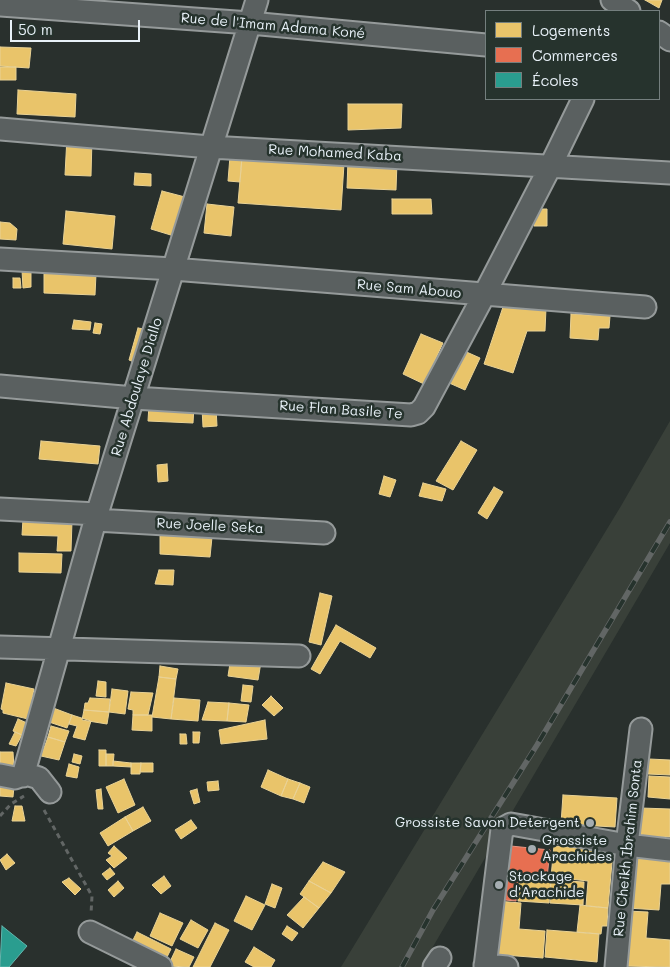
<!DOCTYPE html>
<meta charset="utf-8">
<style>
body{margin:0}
#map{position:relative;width:670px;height:967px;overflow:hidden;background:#29302d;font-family:Mali,sans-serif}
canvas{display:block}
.legend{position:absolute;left:485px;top:10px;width:175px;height:90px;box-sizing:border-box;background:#26332d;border:1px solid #747f7e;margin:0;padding:6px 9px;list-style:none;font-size:15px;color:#e8f1f8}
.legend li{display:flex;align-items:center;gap:10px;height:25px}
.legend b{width:25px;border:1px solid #747f7e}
.scale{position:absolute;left:10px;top:20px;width:130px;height:22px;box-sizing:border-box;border:2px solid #e8f1f8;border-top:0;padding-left:6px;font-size:15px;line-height:18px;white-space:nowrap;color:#e8f1f8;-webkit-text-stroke:4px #26332d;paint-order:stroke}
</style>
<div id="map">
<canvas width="670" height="967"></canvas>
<ul class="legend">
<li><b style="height:14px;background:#e9c46a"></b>Logements</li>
<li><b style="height:14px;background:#e76f51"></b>Commerces</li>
<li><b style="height:14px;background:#2a9d8f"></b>Écoles</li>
</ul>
<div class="scale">50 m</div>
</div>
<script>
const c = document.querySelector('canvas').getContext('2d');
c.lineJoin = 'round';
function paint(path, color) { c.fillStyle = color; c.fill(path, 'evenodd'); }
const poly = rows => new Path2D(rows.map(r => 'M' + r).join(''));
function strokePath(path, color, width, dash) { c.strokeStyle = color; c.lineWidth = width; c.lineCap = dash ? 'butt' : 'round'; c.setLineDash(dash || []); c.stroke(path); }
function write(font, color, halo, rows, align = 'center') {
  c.font = font + ' Mali,sans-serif'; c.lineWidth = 5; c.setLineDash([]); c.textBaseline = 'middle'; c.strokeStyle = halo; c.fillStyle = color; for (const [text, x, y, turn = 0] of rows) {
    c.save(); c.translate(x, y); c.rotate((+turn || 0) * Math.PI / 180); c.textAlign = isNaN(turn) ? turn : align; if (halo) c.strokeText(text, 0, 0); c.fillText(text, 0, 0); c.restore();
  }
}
const built = poly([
 [670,421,670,543,421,967,341,967,621,506]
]);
const homes = poly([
 [645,0,662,0,659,8,645,0],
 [0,47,31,48,29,68,0,66,0,47],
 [0,67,16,67,16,80,0,80,0,67],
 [18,90,76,94,75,117,17,114,18,90],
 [348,104,402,104,401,128,348,130,348,104],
 [67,137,92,138,91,176,65,175,67,137],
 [230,156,242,157,240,182,228,181,230,156],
 [242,157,344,164,341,210,238,203,242,157],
 [348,160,397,162,396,190,347,188,348,160],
 [135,173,151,174,151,186,134,185,135,173],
 [162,191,185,197,174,236,151,229,162,191],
 [392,199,431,199,432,214,392,214,392,199],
 [207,204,234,207,231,236,204,233,207,204],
 [534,209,547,209,547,226,534,226,534,209],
 [66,211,115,216,112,249,63,244,66,211],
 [0,222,10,223,17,229,16,240,0,239,0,222],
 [22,270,31,270,31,287,23,288,22,270],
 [44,272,96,274,95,295,44,293,44,272],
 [13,278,20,278,21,288,13,288,13,278],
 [503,307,546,308,545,331,527,331,513,373,484,364,503,307],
 [571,314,610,316,609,328,599,328,598,340,570,338,571,314],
 [74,320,91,322,90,330,72,329,74,320],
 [95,323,102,324,100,334,93,333,95,323],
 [138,328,150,330,141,365,129,360,138,328],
 [421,334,443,343,424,384,403,374,421,334],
 [462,350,480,358,465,390,447,382,462,350],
 [149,404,194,406,193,423,148,421,149,404],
 [202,408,216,408,217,426,203,427,202,408],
 [41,441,100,446,98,464,39,459,41,441],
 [461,441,477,450,453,490,436,481,461,441],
 [167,464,168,481,158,482,157,465,167,464],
 [384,476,396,480,390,497,379,494,384,476],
 [423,483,446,489,442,501,419,496,423,483],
 [494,487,503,492,487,519,478,513,494,487],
 [23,519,72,521,71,551,57,551,58,536,22,535,23,519],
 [160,533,212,537,210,557,160,554,160,533],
 [19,553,62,554,61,573,19,572,19,553],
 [159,570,174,570,173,585,155,584,159,570],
 [320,593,332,596,321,645,309,642,320,593],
 [336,625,376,648,370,658,340,641,320,674,311,669,336,625],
 [231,657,261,662,258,680,228,676,231,657],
 [160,666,178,669,176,679,159,677,160,666],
 [159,677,176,679,171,719,152,717,159,677],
 [98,681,106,682,106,697,96,696,98,681],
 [6,683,34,689,28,719,3,713,3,710,1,709,6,683],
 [243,685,253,686,251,702,241,701,243,685],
 [112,689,128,691,125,714,109,712,112,689],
 [131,692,153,693,148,715,133,715,133,710,128,709,131,692],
 [271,696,283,708,274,716,262,705,271,696],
 [90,698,110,699,109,712,84,710,85,703,88,703,90,698],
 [174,698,200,700,198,721,171,719,174,698],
 [208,702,229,703,227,721,202,720,208,702],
 [229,703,249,705,246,722,227,721,229,703],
 [48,706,72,715,67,728,43,720,48,706],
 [84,710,109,712,107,724,82,720,84,710],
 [72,715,91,721,85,740,73,737,77,726,69,724,72,715],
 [133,715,152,715,152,731,132,730,133,715],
 [18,719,27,723,22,735,13,731,18,719],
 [265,720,267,739,221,744,219,730,265,720],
 [51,726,69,731,65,742,48,737,51,726],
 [15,732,22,735,16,746,9,744,15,732],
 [193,732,200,732,199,743,193,743,193,732],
 [180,734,186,734,187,744,180,744,180,734],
 [48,737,65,742,59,760,41,756,48,737],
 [99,750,106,750,106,766,99,766,99,750],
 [0,752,13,752,14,768,0,768,0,752],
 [74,754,82,756,80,764,72,762,74,754],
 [106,754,114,754,113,766,106,766,106,754],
 [649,759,670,760,670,775,648,774,649,759],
 [113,761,131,763,131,767,113,766,113,761],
 [131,763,141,763,140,774,131,774,131,763],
 [141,763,153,763,153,772,140,772,141,763],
 [69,764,79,767,77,778,66,776,69,764],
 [268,770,288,779,281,796,261,787,268,770],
 [649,776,670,777,670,799,648,797,649,776],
 [124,779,135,805,118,813,106,787,124,779],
 [288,779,300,783,293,799,281,796,288,779],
 [218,781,219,790,208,791,207,782,218,781],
 [300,783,310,787,304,803,293,799,300,783],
 [0,785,14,786,13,797,0,796,0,785],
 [101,789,103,809,98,809,96,790,101,789],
 [197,789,200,802,194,804,190,791,197,789],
 [563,795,617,798,615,827,561,824,563,795],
 [15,806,22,806,25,821,12,821,15,806],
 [143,807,151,821,133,831,125,817,143,807],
 [641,808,670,809,670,837,639,836,641,808],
 [125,817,133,831,108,846,100,833,125,817],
 [191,820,197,828,181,839,175,830,191,820],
 [114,846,127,858,114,868,106,860,112,856,108,853,114,846],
 [554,846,613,851,608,908,586,906,588,881,551,877,554,846],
 [7,854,15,863,6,870,0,860,7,854],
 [631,855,670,858,670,884,661,884,659,910,627,908,631,855],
 [323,862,345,872,331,893,309,881,323,862],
 [110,868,115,874,107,880,102,874,110,868],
 [164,876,171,886,161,894,152,885,164,876],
 [519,877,551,880,549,903,518,901,519,877],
 [69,878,81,889,75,895,62,882,69,878],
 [551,880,584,882,583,905,550,903,551,880],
 [118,881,124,888,114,897,108,890,118,881],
 [309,881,331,893,319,908,300,894,309,881],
 [272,884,282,888,275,908,265,904,272,884],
 [246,896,265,905,252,930,234,921,246,896],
 [304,897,319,908,303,928,287,915,304,897],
 [496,901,521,903,519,929,545,931,543,958,491,954,496,901],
 [580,905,608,908,607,926,602,926,601,934,577,932,580,905],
 [626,911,648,912,646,938,670,940,670,967,622,966,626,911],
 [160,913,183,923,172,946,150,936,160,913],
 [191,920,208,930,198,948,180,939,191,920],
 [215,923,229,930,210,967,193,967,215,923],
 [287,926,298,933,292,941,282,934,287,926],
 [547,930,599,934,597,962,545,957,547,930],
 [137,932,171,949,165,961,131,944,137,932],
 [254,947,275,960,271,967,254,967,245,962,254,947],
 [176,949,194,957,189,967,168,966,176,949]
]);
const shops = poly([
 [501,845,550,850,547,878,519,875,516,901,495,899,501,845]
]);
const schools = poly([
 [2,926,27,946,9,967,0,967,2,926]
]);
const path = poly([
 [44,810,92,896,91,914],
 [0,816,11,804,24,796]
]);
const minor = poly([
 [612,0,629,11],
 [0,5,250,23,486,45],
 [659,32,670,40],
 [0,129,210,147,670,173],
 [0,259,173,269,645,307],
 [0,386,134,398,411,415,418,413,424,407,484,295,551,165,583,99],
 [0,509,97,514],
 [95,520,324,533],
 [0,647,299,656],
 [0,775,15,778,26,774,39,778,50,792],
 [23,776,97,514,257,0],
 [90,932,161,967],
 [485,965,507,967],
 [434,967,440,958],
 [485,967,502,829,511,824,627,845,670,850],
 [616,967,627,845,641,729]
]);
const rail = poly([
 [402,967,433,910,537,745,670,522]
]);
const markers = [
 [590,823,5,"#a5adb1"],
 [532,849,5,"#a5adb1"],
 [499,885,5,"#a5adb1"]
];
const streetNames = [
 ["Rue de l'Imam Adama Koné",273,26,5],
 ["Rue Mohamed Kaba",335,153,3],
 ["Rue Sam Abouo",409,289,5],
 ["Rue Abdoulaye Diallo",137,387,-73],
 ["Rue Flan Basile Te",341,410,4],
 ["Rue Joelle Seka",210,526,3],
 ["Rue Cheikh Ibrahim Sonta",628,848,-84]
];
const poiNames = [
 ["Grossiste Savon Detergent",580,823,"right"],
 ["Grossiste",542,841],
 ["Arachides",542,857],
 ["Stockage",509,877],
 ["d'Arachide",509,893]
];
paint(built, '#394039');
paint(homes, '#e9c46a');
strokePath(homes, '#e9d295', 1);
paint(shops, '#e76f51');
strokePath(shops, '#e79683', 1);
paint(schools, '#2a9d8f');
strokePath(schools, '#63b6ae', 1);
strokePath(minor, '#959a9a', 25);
strokePath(path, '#626665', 3, [5, 4]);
strokePath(minor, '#5a6060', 21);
strokePath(rail, '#626665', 5.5);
strokePath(rail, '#26332d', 4, [11]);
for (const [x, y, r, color] of markers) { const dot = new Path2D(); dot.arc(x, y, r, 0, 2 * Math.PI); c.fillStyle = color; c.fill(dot); strokePath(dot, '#26332d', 2); }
write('14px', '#e8f1f8', '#26332d', streetNames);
write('14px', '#e8f1f8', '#26332d', poiNames, 'left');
</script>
